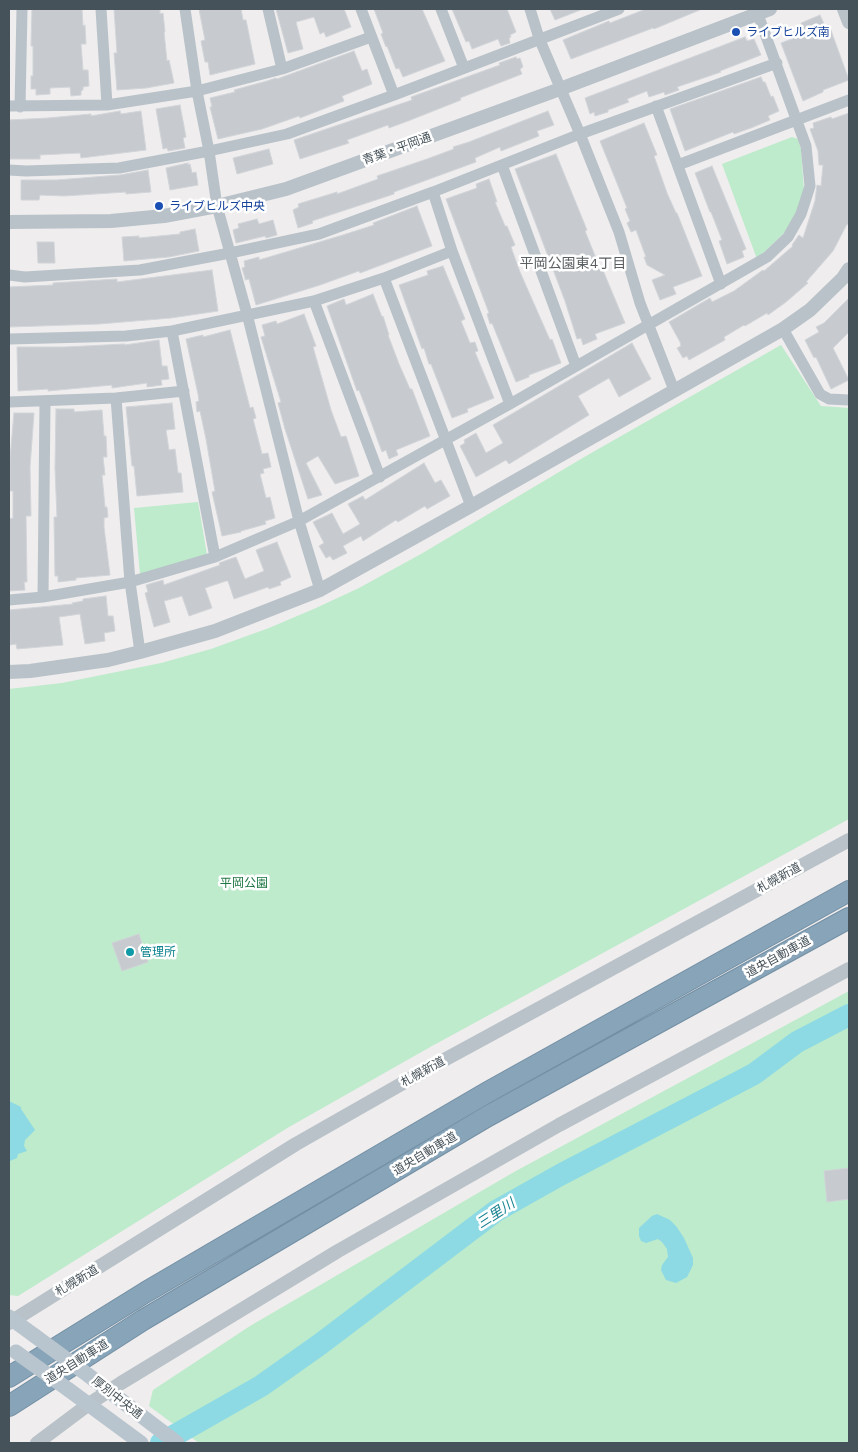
<!DOCTYPE html>
<meta charset="utf-8">
<style>
body{margin:0}
#map{position:relative;width:858px;height:1452px;overflow:hidden;background:#efeded;font-family:"Work Sans",sans-serif}
canvas{display:block}
.frame{position:absolute;inset:0;border:10px solid #465259;pointer-events:none}
</style>
<div id="map">
<canvas width="858" height="1452"></canvas>
<div class="frame"></div>
</div>
<script>
const c = document.querySelector('canvas').getContext('2d');
c.lineJoin = 'round';
function paint(path, color) { c.fillStyle = color; c.fill(path, 'evenodd'); }
const poly = rows => new Path2D(rows.map(r => 'M' + r).join(''));
function strokePath(path, color, width, dash) { c.strokeStyle = color; c.lineWidth = width; c.lineCap = dash ? 'butt' : 'round'; c.setLineDash(dash || []); c.stroke(path); }
function write(font, color, halo, rows, align = 'center') {
  c.font = font + ' "Work Sans","Noto Sans JP",sans-serif'; c.lineWidth = 5; c.setLineDash([]); c.textBaseline = 'middle'; c.strokeStyle = halo; c.fillStyle = color; for (const [text, x, y, turn = 0] of rows) {
    c.save(); c.translate(x, y); c.rotate((+turn || 0) * Math.PI / 180); c.textAlign = isNaN(turn) ? turn : align; if (halo) c.strokeText(text, 0, 0); c.fillText(text, 0, 0); c.restore();
  }
}
const green = poly([
 [792,137,798,139,801,149,804,191,801,207,788,229,757,259,722,164],
 [781,345,821,406,849,408,849,819,432,1046,289,1127,18,1296,9,1295,9,689,62,683,161,663,211,649,269,628,316,608,359,588,421,554,586,456],
 [198,502,207,555,140,574,134,508],
 [849,991,849,1443,199,1443,149,1406,153,1390,250,1326,514,1172]
]);
const water = poly([
 [9,1101,21,1107,21,1109,35,1130,25,1140,24,1146,27,1151,18,1154,17,1158,10,1161,9,1160],
 [657,1214,670,1220,676,1226,684,1238,693,1258,693,1265,687,1277,676,1283,666,1280,661,1270,662,1265,668,1257,667,1249,662,1242,658,1239,646,1243,641,1241,639,1236,639,1228,652,1216]
]);
const river = poly([
 [161,1443,261,1386,319,1345,496,1211,560,1175,754,1074,797,1042,849,1015]
]);
const building = poly([
 [32,9,82,9,83,26,85,25,86,44,81,44,83,70,88,70,89,86,83,87,83,90,81,91,81,95,71,96,70,87,50,88,50,94,36,95,36,89,31,89,31,76,33,76,33,46,31,46,32,9],
 [114,9,160,9,160,14,163,13,165,32,164,32,167,61,169,60,174,83,146,88,117,90,114,53,117,53,114,9],
 [199,9,241,9,243,20,246,20,255,64,210,75,208,62,205,62,201,41,205,40,199,9],
 [276,9,344,9,351,27,326,37,324,32,320,34,314,17,296,22,303,49,288,53,276,9],
 [374,9,422,9,445,61,403,77,399,68,396,69,387,46,386,47,381,34,383,33,374,9],
 [452,9,507,9,516,32,510,35,511,37,509,38,510,43,501,46,498,39,472,49,469,41,466,42,452,9],
 [550,9,583,9,555,20,550,9],
 [646,9,702,9,654,29,653,28,571,59,563,40,609,21,610,23,646,9],
 [820,15,825,26,829,25,849,80,823,90,823,92,803,101,781,43,805,34,801,23,820,15],
 [745,37,747,41,754,39,761,55,720,71,721,72,677,87,679,90,665,95,664,92,649,97,647,91,627,99,629,102,608,110,608,112,595,116,594,112,590,114,585,98,745,37],
 [354,51,362,71,367,69,372,84,342,96,344,101,300,118,299,116,262,129,218,139,210,107,212,107,210,98,235,92,234,90,267,81,276,78,277,79,354,51],
 [516,57,517,59,520,58,523,67,520,69,522,74,460,98,461,100,408,121,389,128,388,125,347,140,349,143,300,159,294,140,412,100,411,97,500,65,499,63,516,57],
 [761,77,763,82,765,82,771,97,773,96,779,111,768,116,770,120,751,128,734,134,733,132,685,151,670,109,761,77],
 [180,105,186,137,183,138,185,148,168,151,167,148,163,149,156,109,180,105],
 [120,111,121,114,141,111,146,150,81,158,80,153,40,155,40,159,9,159,9,120,48,118,91,114,91,116,120,111],
 [548,111,554,125,537,131,539,136,501,151,500,147,475,158,476,162,394,192,394,194,312,221,313,223,298,228,293,210,299,207,298,204,337,192,337,194,378,179,377,176,427,159,454,149,453,147,469,142,548,111],
 [849,113,849,225,847,224,833,251,806,282,808,283,786,302,768,315,767,313,745,326,744,325,724,337,725,340,689,360,687,356,683,358,677,348,681,346,680,342,669,322,710,298,712,302,734,291,763,270,764,271,793,246,792,245,799,235,803,238,815,201,817,185,821,186,823,165,819,165,818,151,810,129,814,128,813,123,831,117,832,119,849,113],
 [644,123,657,155,654,156,667,193,676,213,677,213,702,276,673,287,676,294,660,300,652,280,665,275,647,265,644,257,646,257,636,230,631,232,627,223,630,221,625,209,627,208,600,141,644,123],
 [269,149,273,164,237,174,233,158,269,149],
 [556,154,587,230,585,231,600,268,602,268,625,323,595,334,597,339,583,345,581,338,577,339,565,301,515,169,556,154],
 [188,163,188,165,190,164,192,173,196,172,198,185,170,190,166,168,188,163],
 [712,166,746,249,742,251,744,257,727,264,719,241,722,240,711,212,710,212,695,173,712,166],
 [148,170,151,192,126,194,126,192,64,196,40,195,39,200,21,200,21,180,57,180,94,177,120,175,148,170],
 [489,179,497,202,495,202,505,226,507,226,515,245,511,247,520,272,550,340,552,339,561,363,529,375,529,377,516,382,492,323,490,324,487,314,489,313,446,199,477,188,476,184,489,179],
 [417,206,432,246,360,273,359,271,320,285,256,305,249,279,245,280,245,278,242,268,245,267,244,261,259,257,259,260,343,235,374,225,373,223,417,206],
 [257,219,259,224,273,220,277,235,266,238,265,236,236,243,233,230,239,228,238,224,257,219],
 [195,229,199,251,169,257,124,261,122,237,139,236,139,238,180,234,180,232,195,229],
 [37,242,54,242,55,263,38,263,37,242],
 [443,266,465,319,461,321,470,343,475,342,478,351,475,352,494,398,467,409,468,412,452,418,431,364,429,364,424,348,422,349,399,285,428,275,427,271,443,266],
 [212,270,218,311,171,318,99,324,9,327,9,287,53,285,53,283,117,279,117,282,212,270],
 [373,294,382,317,383,316,389,335,388,335,399,364,410,389,412,389,430,436,396,450,398,455,389,459,386,450,382,452,366,408,359,390,357,391,327,306,344,299,346,305,373,294],
 [849,298,849,332,833,348,849,380,831,389,816,357,814,358,805,340,819,332,816,327,824,323,849,298],
 [304,314,316,346,313,347,331,410,341,437,346,436,359,476,335,484,318,456,306,463,322,495,308,499,285,429,278,403,281,402,261,337,265,336,262,325,276,321,277,324,304,314],
 [230,330,250,408,253,407,256,418,253,419,262,454,268,453,271,467,263,469,264,473,260,474,266,498,270,497,275,518,265,521,266,524,241,531,241,532,222,536,212,492,215,491,206,439,200,411,197,412,196,402,199,401,198,394,186,339,203,335,203,337,230,330],
 [159,340,162,366,167,366,169,379,161,380,162,385,147,387,147,383,112,388,112,385,48,391,48,389,18,391,17,347,65,347,125,344,125,345,159,340],
 [632,343,651,379,619,397,609,378,578,396,589,415,509,464,506,460,476,477,460,446,465,443,464,440,476,433,486,453,503,443,493,425,632,343],
 [172,403,175,429,166,430,169,450,175,449,178,473,181,473,183,492,137,496,134,466,132,466,126,407,172,403],
 [56,409,74,409,74,412,102,410,104,436,106,436,107,457,103,457,105,475,102,475,105,507,107,507,108,517,104,518,104,527,110,575,76,578,76,580,58,582,58,576,55,576,54,517,57,517,55,468,56,409],
 [14,413,34,413,30,467,31,516,26,516,27,582,24,582,25,590,9,591,9,519,13,518,13,491,10,491,10,459,14,413],
 [424,463,435,483,441,480,450,496,427,509,425,506,398,522,396,520,363,541,361,536,343,546,347,553,333,560,330,556,326,558,319,546,324,543,313,522,332,513,343,534,360,524,348,504,363,496,365,500,424,463],
 [277,542,291,577,280,582,281,585,269,589,268,587,234,599,228,581,226,581,205,588,212,608,189,616,182,596,164,601,170,622,154,627,145,593,148,592,146,585,163,580,164,585,220,565,219,563,236,557,245,579,264,571,256,550,277,542],
 [106,596,108,616,113,616,115,631,104,633,105,641,85,644,80,614,59,617,63,645,17,649,16,644,10,645,9,610,73,604,72,603,83,601,83,599,106,596],
 [139,934,148,962,122,971,112,943,139,934],
 [849,1168,849,1199,827,1202,824,1171,849,1168]
]);
const minor = poly([
 [101,9,107,105],
 [185,9,197,91,209,151,217,206,247,314,299,521,320,590],
 [268,9,282,69],
 [361,9,394,95],
 [441,9,464,68],
 [530,9,539,38,580,134,619,232,640,303,674,390],
 [9,106,107,105,197,91,282,69,371,37],
 [656,106,721,284],
 [20,107,22,9],
 [502,165,576,366],
 [678,165,849,100],
 [9,170,26,171,119,168,209,151,287,134,394,95,619,9],
 [433,192,452,251,510,404],
 [9,275,25,277,140,270,230,253,319,234,433,192,580,134,777,63],
 [384,278,471,506],
 [314,301,380,477],
 [783,329,820,394,829,399,849,400],
 [172,331,215,557],
 [9,339,126,336,172,331,314,301,384,278,452,251],
 [116,398,130,582,140,652],
 [9,402,116,398,184,391],
 [43,597,45,402],
 [9,600,43,597,130,582,215,557,299,521,510,404,767,257,788,237,801,214,810,186,806,146,756,9]
]);
const tertiary = poly([
 [844,9,849,22],
 [9,222,111,221,164,216,217,206,286,189,560,89,770,9],
 [9,672,30,671,108,660,140,652,215,631,320,590,471,506,783,329,810,310,843,278,849,269],
 [9,1323,296,1144,433,1066,849,840],
 [37,1443,89,1404,121,1383,338,1251,559,1125,849,969]
]);
const secondary = poly([
 [9,1317,35,1336],
 [88,1375,177,1443],
 [69,1390,141,1443]
]);
const motorway = poly([
 [9,1377,146,1292,488,1092,849,891],
 [9,1406,143,1320,488,1116,849,918]
]);
const secondaryBridge = poly([
 [35,1336,88,1375],
 [16,1352,69,1390]
]);
const markers = [
 [736,32,5,"#1a4fb4"],
 [159,206,5,"#1a4fb4"],
 [130,952,5,"#0f9aa8"]
];
const transitNames = [
 ["ライブヒルズ南",746,32],
 ["ライブヒルズ中央",169,206]
];
const streetNames = [
 ["青葉・平岡通",397,149,-20],
 ["札幌新道",779,878,-29],
 ["道央自動車道",778,957,-29],
 ["札幌新道",423,1072,-29],
 ["道央自動車道",425,1154,-31],
 ["札幌新道",77,1281,-31],
 ["道央自動車道",77,1362,-32],
 ["厚別中央通",117,1398,38]
];
const parkNames = [
 ["平岡公園",244,883]
];
const cultureNames = [
 ["管理所",140,952]
];
const neighbourhoodNames = [
 ["平岡公園東4丁目",573,264]
];
const waterNames = [
 ["三里川",496,1214,-33]
];
paint(green, '#bdebcb');
paint(water, '#8ddae5');
strokePath(river, '#8ddae5', 22);
paint(building, '#c7cacf');
strokePath(building, '#d1d4d8', 1);
strokePath(motorway, '#738fa4', 22);
strokePath(minor, '#b9c2c9', 11);
strokePath(tertiary, '#b9c2c9', 14);
strokePath(secondary, '#b9c5ce', 15);
strokePath(motorway, '#87a4b9', 20);
strokePath(secondaryBridge, '#b9c5ce', 15);
for (const [x, y, r, color] of markers) { const dot = new Path2D(); dot.arc(x, y, r, 0, 2 * Math.PI); c.fillStyle = color; c.fill(dot); strokePath(dot, '#fff', 2); }
write('12px', '#164399', '#fff', transitNames, 'left');
write('12px', '#465259', '#fff', streetNames);
write('12px', '#1c7541', '#fff', parkNames);
write('12px', '#0d838f', '#fff', cultureNames, 'left');
write('14px', '#5a5e61', '#fff', neighbourhoodNames);
write('italic 14px', '#15808f', '#fff', waterNames);
</script>
